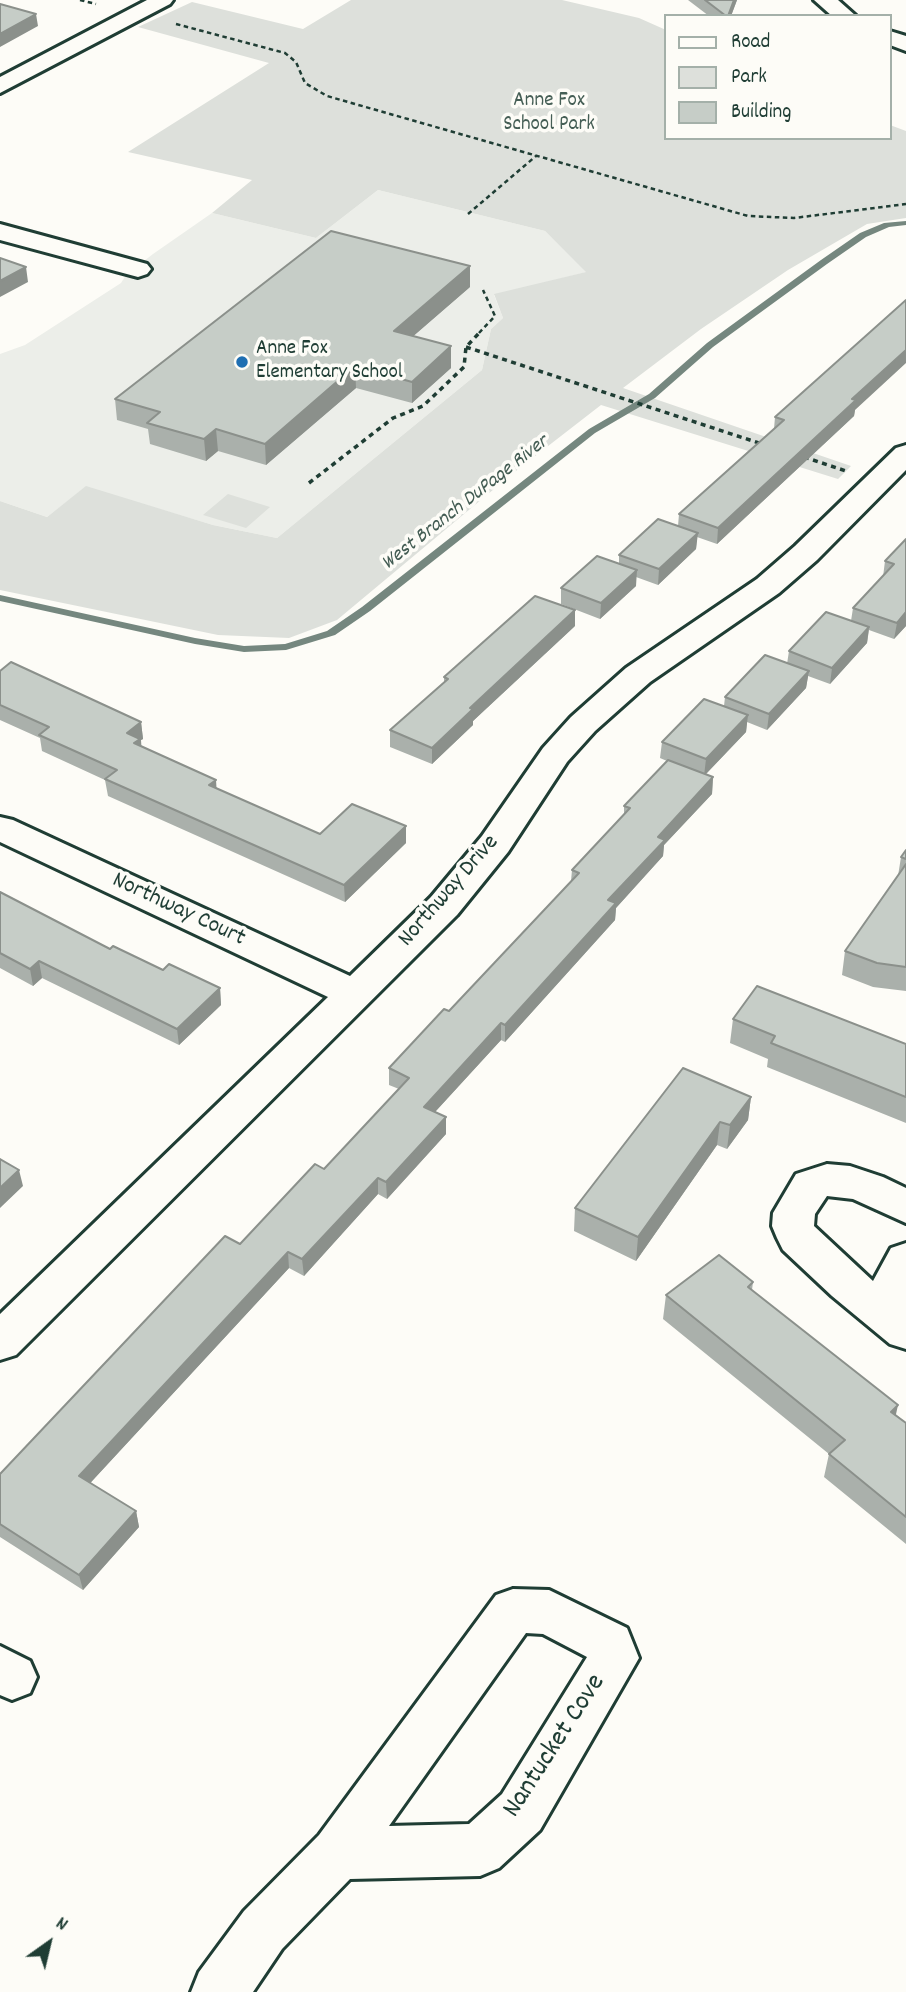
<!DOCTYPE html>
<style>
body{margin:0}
#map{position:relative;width:906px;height:1992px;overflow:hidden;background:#fdfcf7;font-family:Dekko,sans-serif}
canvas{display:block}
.legend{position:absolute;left:664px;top:14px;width:228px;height:126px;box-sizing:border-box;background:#fdfcf7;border:2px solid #a4b0a9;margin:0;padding:9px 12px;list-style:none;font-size:21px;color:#1f3d34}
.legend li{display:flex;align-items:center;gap:14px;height:35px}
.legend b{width:35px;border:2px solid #a4b0a9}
.north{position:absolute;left:14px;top:1908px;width:70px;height:70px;-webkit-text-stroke:5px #fdfcf7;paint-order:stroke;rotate:34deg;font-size:19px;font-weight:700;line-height:28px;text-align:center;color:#1f3d34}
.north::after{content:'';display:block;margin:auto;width:24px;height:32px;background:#1f3d34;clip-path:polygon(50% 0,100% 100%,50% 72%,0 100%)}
</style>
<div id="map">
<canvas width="906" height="1992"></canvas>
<ul class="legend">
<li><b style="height:9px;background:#fdfcf7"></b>Road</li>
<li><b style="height:19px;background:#dde0db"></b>Park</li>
<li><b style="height:19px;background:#c6cdc7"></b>Building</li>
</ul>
<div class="north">N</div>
</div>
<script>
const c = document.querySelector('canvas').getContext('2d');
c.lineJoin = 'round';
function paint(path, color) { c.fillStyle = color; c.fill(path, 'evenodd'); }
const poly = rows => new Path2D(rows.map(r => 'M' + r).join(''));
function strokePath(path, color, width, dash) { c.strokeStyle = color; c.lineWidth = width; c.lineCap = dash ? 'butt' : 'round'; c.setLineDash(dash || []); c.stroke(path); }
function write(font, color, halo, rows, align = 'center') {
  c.font = font + ' Dekko,sans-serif'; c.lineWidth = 7; c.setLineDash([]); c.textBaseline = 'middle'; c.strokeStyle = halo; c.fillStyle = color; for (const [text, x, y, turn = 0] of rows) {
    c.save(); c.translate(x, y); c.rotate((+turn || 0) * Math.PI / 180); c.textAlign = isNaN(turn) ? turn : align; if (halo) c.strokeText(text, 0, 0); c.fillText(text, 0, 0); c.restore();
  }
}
const built = poly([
 [378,190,545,231,587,272,494,295,503,318,491,329,482,370,277,538,213,525,86,487,47,517,0,501,0,354,25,345,121,283,126,275,153,254,212,213,316,238]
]);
const green = poly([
 [351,0,562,0,639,18,666,30,666,138,890,138,890,125,906,131,906,218,867,224,788,270,701,329,623,388,851,466,838,479,601,405,512,474,337,620,289,638,218,635,0,590,0,501,47,517,86,486,213,525,277,538,482,370,491,329,503,318,494,294,586,272,545,231,378,190,316,238,212,213,252,180,128,152,269,63,138,27,192,2,303,29],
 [228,494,270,507,246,528,203,515]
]);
const stream = poly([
 [906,221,906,225,889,227,866,237,827,264,713,347,655,398,595,433,370,611,335,635,286,650,244,652,195,644,0,601,0,595,195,638,244,646,285,644,327,631,362,607,589,429,649,394,707,343,821,260,860,233,884,223,906,221]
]);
const pathFar1 = poly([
 [80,0,96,4],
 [176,24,285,53,296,62,305,83,327,96,748,216,794,218,906,204],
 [468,214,536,156],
 [479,333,495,316,483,290]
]);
const path = poly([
 [466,347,762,444],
 [804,457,846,471],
 [309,483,393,418,423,406,464,367,466,347,481,331]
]);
const minor = poly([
 [147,0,173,0,170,4,0,93,0,77,147,0],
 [814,0,838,0,856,16,832,16,814,0],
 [890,31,906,36,906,51,890,45,890,31],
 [0,224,147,264,151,269,147,274,138,277,0,240,0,224],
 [906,445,906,470,817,560,779,593,650,682,595,731,567,762,508,852,457,915,16,1355,0,1360,0,1314,328,997,0,842,0,817,13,820,350,976,431,897,482,836,543,748,571,717,626,668,757,579,795,546,896,448,906,445],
 [827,1164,850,1166,883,1177,906,1188,906,1223,853,1199,827,1196,815,1214,814,1226,873,1281,891,1248,906,1243,906,1349,890,1344,832,1296,783,1250,777,1238,772,1226,773,1213,796,1174,827,1164],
 [513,1589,549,1590,627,1628,639,1658,540,1830,499,1868,480,1876,350,1879,282,1949,253,1992,191,1992,199,1972,244,1911,319,1835,496,1595,513,1589],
 [526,1633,543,1634,587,1657,502,1794,469,1824,389,1826,526,1633],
 [0,1646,30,1661,37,1677,30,1693,12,1700,0,1695,0,1646]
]);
const wall = poly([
 [688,0,737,0,731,16,709,16],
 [470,287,413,336,451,368,412,403,356,388,266,465,218,451,206,461,150,444,148,429,117,420,115,399],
 [855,410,854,416,717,544,697,537,696,549,658,585,636,577,636,586,600,619,561,604,561,588,619,564,619,555,678,526,679,514,774,429,775,417],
 [906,539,906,626,894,639,869,630,867,643,830,684,808,676,806,688,767,730,747,722,746,732,706,774,713,777,712,794,664,845,663,856,616,908,615,920,505,1042,501,1040,435,1112,446,1117,446,1134,387,1199,378,1194,304,1276,289,1268,90,1483,136,1511,139,1527,83,1590,0,1537,0,1474,240,1244,324,1169,399,1089,389,1085,389,1068,449,1011,571,881,572,870,624,815,624,806,667,761,660,758,662,742,724,706,725,697,787,664,789,651,851,621,853,608,883,577,885,561],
 [575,626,473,721,473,725,432,764,390,747,390,730,444,682,444,677],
 [0,671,141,722,143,739,141,740,141,746,216,788,320,834,406,826,406,843,345,902,108,796,105,780,42,751,40,738,0,720],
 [906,850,906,991,873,987,842,975,845,951,898,876,901,857],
 [0,892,110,949,163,970,220,988,221,1005,179,1045,42,978,33,986,0,968],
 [733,1019,906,1044,906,1123,767,1067,768,1059,730,1043],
 [751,1097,748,1120,727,1149,717,1145,636,1261,574,1231,575,1208],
 [753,1282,752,1290,906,1423,906,1544,824,1477,829,1454,663,1319,666,1295]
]);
const shadedWall = poly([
 [734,0,737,0,731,16,728,16],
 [36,14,38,26,0,47,0,34],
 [470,266,470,287,395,352,394,331],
 [26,267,28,282,0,297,0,281],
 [451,346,451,368,412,403,412,382],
 [906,350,906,363,855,410,854,416,717,544,718,528,852,399],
 [355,366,356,388,266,465,265,444],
 [216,429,218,451,206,461,204,439],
 [698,533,696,549,658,585,659,569],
 [637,570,636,586,600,619,601,603],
 [575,610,575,626,473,721,473,725,432,764,432,748,470,708],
 [906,612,906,626,894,639,897,623],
 [869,627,867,643,830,684,832,668],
 [809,671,806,688,767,730,769,714],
 [748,715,746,732,704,776,706,759],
 [141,722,143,739,141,740,142,755,127,733],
 [713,777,712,794,664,845,663,856,616,908,615,920,505,1042,505,1025,608,900,658,837],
 [216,780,217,796,209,785],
 [406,826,406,843,345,902,344,885],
 [39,961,42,978,33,986,30,969],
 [220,988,221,1005,179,1045,177,1029],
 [501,1023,501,1040,424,1124,424,1107],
 [751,1097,748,1120,727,1149,730,1125],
 [446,1117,446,1134,387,1199,386,1182],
 [720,1122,717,1145,636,1261,638,1237],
 [19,1170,23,1186,0,1208,0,1188],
 [378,1178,378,1194,304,1276,302,1259],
 [288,1252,289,1268,82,1492,79,1476],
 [898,1405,893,1428,891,1412],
 [136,1511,139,1527,83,1590,79,1575]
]);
const building = poly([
 [705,0,734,0,728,16,726,16,705,0],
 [0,4,36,14,0,34,0,4],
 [331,231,470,266,394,331,451,346,412,382,355,366,265,444,216,429,204,439,147,423,160,412,115,399,331,231],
 [0,258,26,267,0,281,0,258],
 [906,300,906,350,852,399,856,400,718,528,679,514,784,420,775,417,906,300],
 [658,519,698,533,659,569,619,555,658,519],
 [906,539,906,612,897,623,853,608,894,564,885,561,906,539],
 [597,556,637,570,601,603,561,588,597,556],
 [535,596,575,610,470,708,473,709,432,748,390,730,448,679,444,677,535,596],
 [826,612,869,627,832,668,789,651,826,612],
 [765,655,809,671,769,714,725,697,765,655],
 [11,662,141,722,127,733,140,739,134,743,216,780,209,785,320,834,352,804,406,826,344,885,105,779,117,770,39,735,49,727,0,705,0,671,11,662],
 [704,699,748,715,706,759,662,742,704,699],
 [668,760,713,777,658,837,665,840,608,900,616,903,505,1025,501,1023,424,1107,446,1117,386,1182,378,1178,302,1259,288,1252,79,1476,136,1511,79,1575,0,1524,0,1474,225,1236,240,1244,315,1164,324,1169,409,1078,389,1068,444,1009,449,1011,579,873,572,870,630,808,624,806,668,760],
 [906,850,906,859,901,857,906,850],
 [906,864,906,967,877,963,845,951,906,864],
 [0,892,110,949,113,946,163,970,169,964,220,988,177,1029,39,961,30,969,0,953,0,892],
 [757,986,906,1044,906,1097,771,1043,775,1036,733,1019,757,986],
 [683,1068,751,1097,730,1125,720,1122,638,1237,575,1208,683,1068],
 [0,1159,19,1170,0,1188,0,1159],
 [719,1255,753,1282,748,1287,898,1405,891,1412,906,1423,906,1517,829,1454,845,1440,666,1295,719,1255]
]);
const markers = [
 [242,362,7,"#1f6fb2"]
];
const farParknames = [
 ["Anne Fox",549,102],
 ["School Park",549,126]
];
const farPoinames = [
 ["Anne Fox",256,350],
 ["Elementary School",256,374]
];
const farWaternames = [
 ["West Branch DuPage River",466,504,-38]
];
const streetNames = [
 ["Northway Drive",450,892,-49],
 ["Northway Court",178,911,25]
];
const nearStreetnames = [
 ["Nantucket Cove",556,1747,-57]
];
paint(built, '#eceee9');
paint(green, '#dde0db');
paint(stream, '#75877f');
strokePath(minor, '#1f3d34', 6);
strokePath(pathFar1, '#1f3d34', 2.5, [4.5, 3.5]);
strokePath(path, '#1f3d34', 3.5, [5, 4.5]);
paint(minor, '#fdfcf7');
paint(wall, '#aab0ab');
paint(shadedWall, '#8b908b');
paint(building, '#c6cdc7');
strokePath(building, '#8b908b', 2);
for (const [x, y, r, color] of markers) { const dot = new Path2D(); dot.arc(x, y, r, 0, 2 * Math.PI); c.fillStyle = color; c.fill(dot); strokePath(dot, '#fdfcf7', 2.5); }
write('21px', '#455e55', '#fdfcf7', farParknames);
write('21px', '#1f3d34', '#fdfcf7', farPoinames, 'left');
write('italic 21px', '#435c53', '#fdfcf7', farWaternames);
write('24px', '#1f3d34', '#fdfcf7', streetNames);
write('28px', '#1f3d34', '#fdfcf7', nearStreetnames);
</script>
